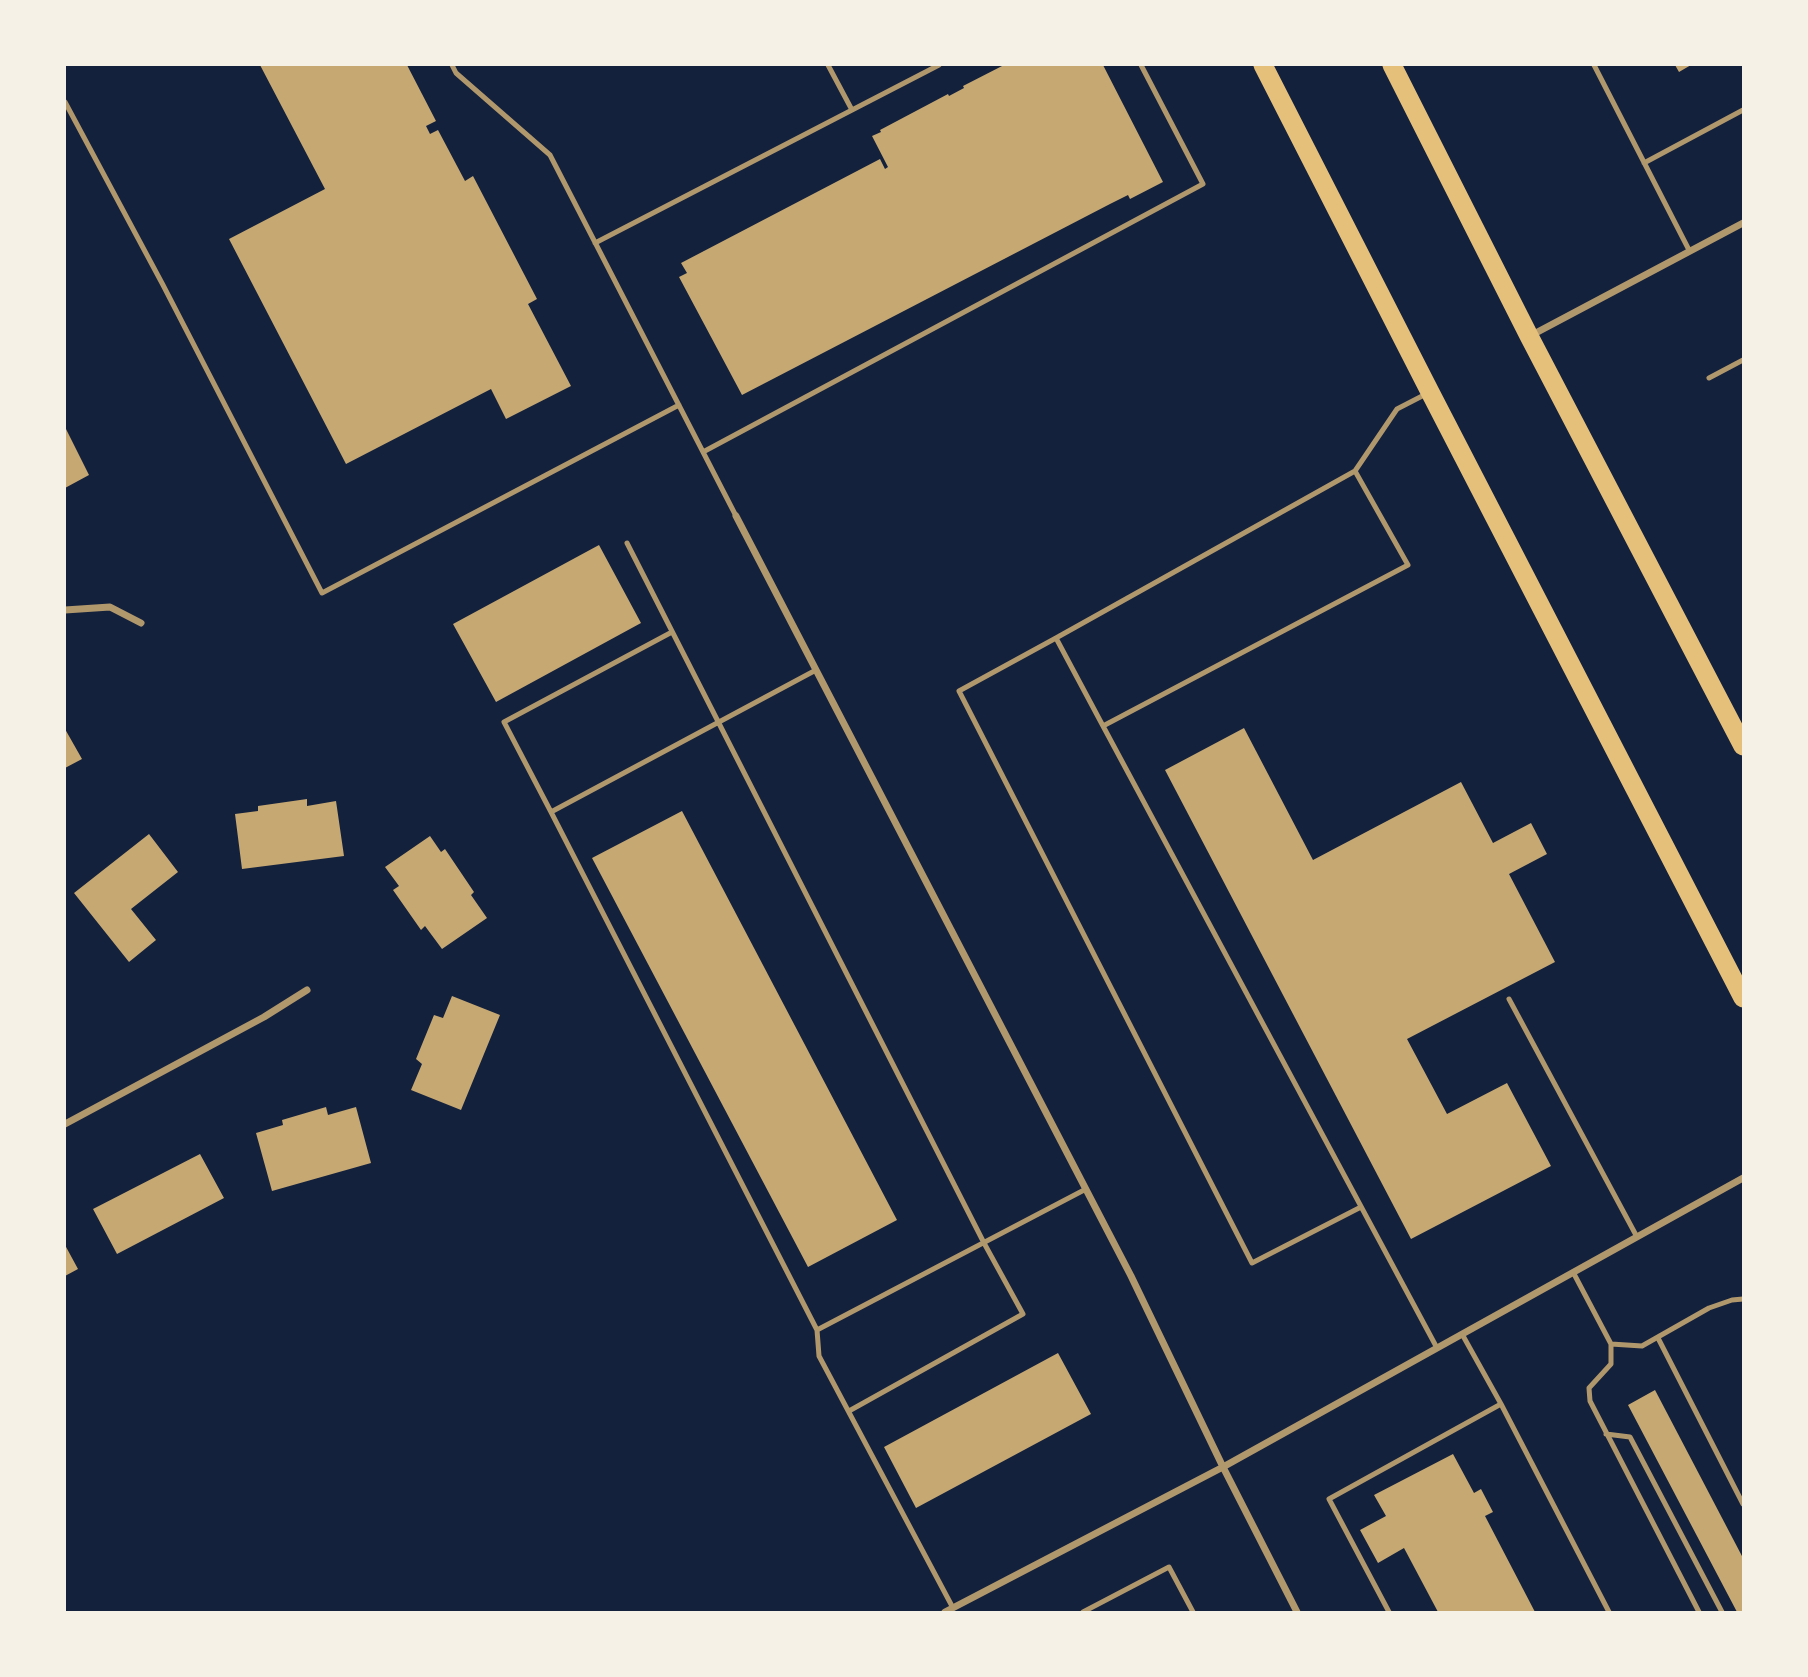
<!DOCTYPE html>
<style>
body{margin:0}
#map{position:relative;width:1808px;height:1677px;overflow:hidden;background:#14213d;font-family:"Zilla Slab",serif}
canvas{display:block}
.frame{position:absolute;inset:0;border:66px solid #f6f1e7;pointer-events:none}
</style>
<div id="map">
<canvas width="1808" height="1677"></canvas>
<div class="frame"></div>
</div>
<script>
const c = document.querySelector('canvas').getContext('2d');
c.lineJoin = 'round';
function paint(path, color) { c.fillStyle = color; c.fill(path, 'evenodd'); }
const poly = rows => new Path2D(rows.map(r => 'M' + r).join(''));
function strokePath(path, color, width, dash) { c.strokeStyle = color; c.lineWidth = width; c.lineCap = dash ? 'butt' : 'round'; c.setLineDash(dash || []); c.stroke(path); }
const building = poly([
 [260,65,407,65,436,121,426,126,430,134,438,130,465,181,473,176,537,299,528,304,571,386,506,419,491,389,346,464,229,239,325,189],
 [1004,65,1103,65,1163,182,1130,199,1128,195,1110,204,742,395,679,277,687,273,681,263,880,159,885,169,888,167,872,136,881,132,880,130,948,94,949,96,964,88,963,86],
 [1675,65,1691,65,1679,72],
 [65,427,89,475,65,488],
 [599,545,641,623,496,702,453,624],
 [1244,728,1313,860,1461,782,1493,843,1531,823,1547,854,1509,874,1555,962,1407,1039,1447,1114,1507,1083,1551,1166,1411,1239,1165,770],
 [65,729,82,759,65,768],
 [307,799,307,806,336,801,344,856,242,869,235,814,258,811,258,806],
 [682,811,897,1220,808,1267,592,858],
 [149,834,178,872,131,909,156,940,129,962,74,893],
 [430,836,441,852,445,849,474,892,471,895,487,918,442,949,425,926,421,930,393,890,399,886,385,867],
 [452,996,500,1015,461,1110,411,1090,422,1064,416,1059,434,1015,443,1018],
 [326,1107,328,1115,356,1107,371,1163,272,1191,256,1133,283,1125,282,1120],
 [200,1154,224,1198,117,1254,93,1209],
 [65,1245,78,1269,65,1276],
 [1058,1353,1091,1414,916,1508,884,1447],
 [1655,1390,1743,1558,1743,1612,1737,1612,1628,1405],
 [1453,1454,1474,1493,1481,1489,1493,1512,1485,1516,1535,1612,1438,1612,1404,1548,1378,1563,1360,1530,1386,1516,1374,1495]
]);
const service = poly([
 [452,65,456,73,550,155,736,516],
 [828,65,852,110],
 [1594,65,1689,250],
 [65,102,163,285,322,593,679,405],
 [1644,163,1743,110],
 [595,243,939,65],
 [1709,378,1743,360],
 [1428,393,1397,409,1355,471,1408,565,1103,726,1437,1348],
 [703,452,1203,184,1141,65],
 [627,543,984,1243,1023,1314,849,1411],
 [1056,638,959,691,1252,1263,1361,1207],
 [816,670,551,812,817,1330],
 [1103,726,1056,638,1355,471],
 [551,812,504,722,672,632],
 [1509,999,1637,1237],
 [1573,1272,1611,1344,1611,1364,1589,1388,1590,1401,1699,1612],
 [1658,1338,1743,1504],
 [1611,1344,1642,1346,1709,1308,1732,1300,1743,1299],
 [1501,1404,1609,1612],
 [1606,1434,1630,1437,1722,1612],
 [953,1608,819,1356,817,1330,1086,1189],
 [1083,1612,1169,1567,1193,1612],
 [1389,1612,1329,1499,1501,1404,1462,1334]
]);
const minor = poly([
 [1530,336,1743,223],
 [736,516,1131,1276,1223,1467,1297,1612],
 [65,610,110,607,141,623],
 [65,1124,264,1017,307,990],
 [945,1612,1223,1467,1743,1178]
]);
const trunk = poly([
 [1263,65,1430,392,1743,998],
 [1392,65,1529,336,1743,746]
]);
paint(building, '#c6a872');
strokePath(service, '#b1986c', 5);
strokePath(minor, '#b1986c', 7);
strokePath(trunk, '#e5c07b', 19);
</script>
